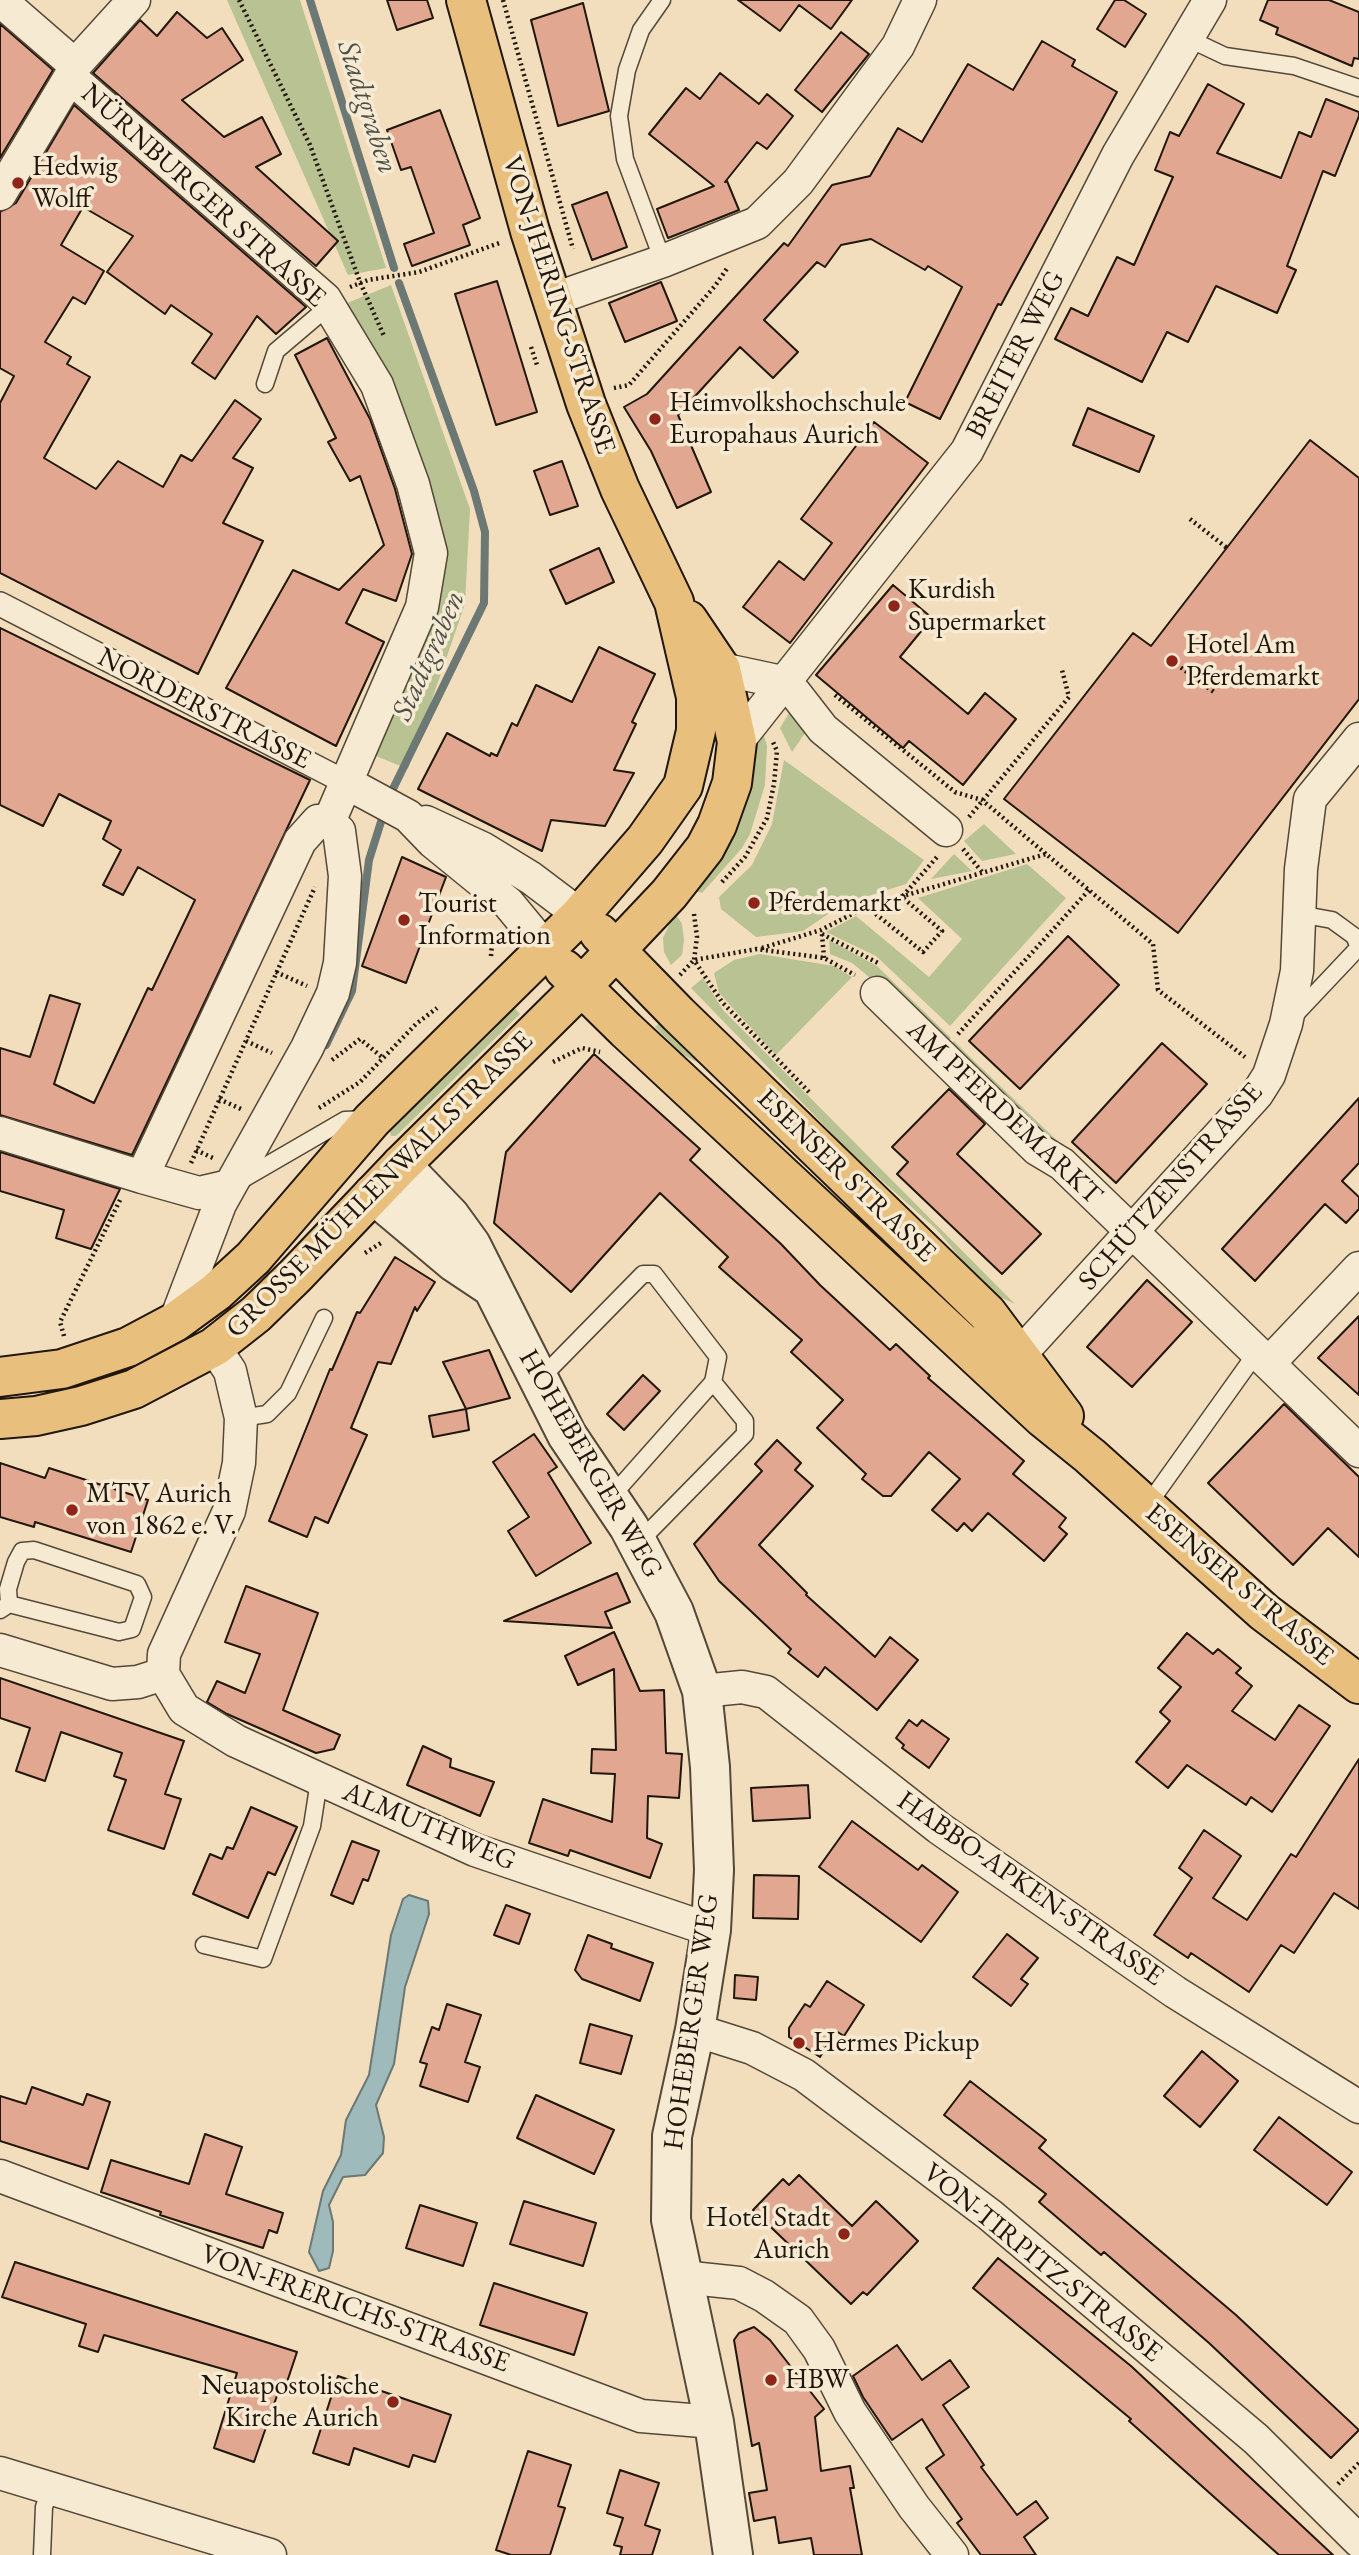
<!DOCTYPE html>
<meta charset="utf-8">
<style>
body{margin:0}
canvas{display:block;background:#f2debc}
</style>
<canvas width="1359" height="2555"></canvas>
<script>
const c = document.querySelector('canvas').getContext('2d');
c.lineJoin = 'round';
function paint(path, color) { c.fillStyle = color; c.fill(path, 'evenodd'); }
const poly = rows => new Path2D(rows.map(r => 'M' + r).join(''));
function strokePath(path, color, width, dash) { c.strokeStyle = color; c.lineWidth = width; c.lineCap = dash ? 'butt' : 'round'; c.setLineDash(dash || []); c.stroke(path); }
function write(font, color, halo, rows, align = 'center') {
  c.font = font + ' "EB Garamond",serif'; c.lineWidth = 7; c.setLineDash([]); c.textBaseline = 'middle'; c.strokeStyle = halo; c.fillStyle = color; for (const [text, x, y, turn = 0] of rows) {
    c.save(); c.translate(x, y); c.rotate((+turn || 0) * Math.PI / 180); c.textAlign = isNaN(turn) ? turn : align; if (halo) c.strokeText(text, 0, 0); c.fillText(text, 0, 0); c.restore();
  }
}
const green = poly([
 [227,0,300,0,386,268,348,275],
 [391,285,470,509,465,604,408,769,366,752,436,597,340,306],
 [796,701,799,723,805,733,792,752,780,728],
 [761,726,767,746,765,785,750,834,742,848,702,893,694,890,751,743],
 [784,760,924,860,906,884,843,904,803,931,756,937,721,909,719,897,752,865,772,824],
 [984,824,1016,854,982,861,964,841],
 [954,854,972,871,931,879],
 [1027,864,1066,898,950,1026,876,956,826,932,856,916,929,977,962,939,918,898],
 [675,913,682,924,684,940,682,955,671,965,664,952,663,938],
 [829,940,877,966,951,1038,948,1042,852,963,830,954],
 [760,954,834,966,852,977,776,1055,719,993,714,973,734,960],
 [703,978,723,1010,1015,1304,994,1294,980,1281,936,1229,851,1153,691,988],
 [509,1002,520,1014,396,1136,391,1136,390,1131,496,1028],
 [665,1018,702,1060,699,1063,682,1054,655,1027],
 [954,1041,968,1055,1121,1202,945,1051]
]);
const water = poly([
 [409,1895,428,1901,429,1914,405,1987,394,2064,376,2105,384,2137,383,2153,365,2175,343,2177,329,2205,333,2222,333,2251,329,2268,319,2271,309,2252,323,2191,341,2155,346,2120,369,2075,391,1935,403,1899,409,1895]
]);
const stream = poly([
 [310,0,394,268],
 [389,797,484,603,485,532,474,491,399,283],
 [326,1045,352,991,369,860,385,809]
]);
const building = poly([
 [387,0,427,0,433,18,397,30,387,0],
 [738,0,852,0,831,29,799,5,780,31,738,0],
 [1115,0,1124,0,1146,14,1125,47,1097,29,1115,0],
 [1268,0,1329,0,1359,12,1359,59,1354,58,1352,66,1276,34,1278,28,1260,20,1268,0],
 [583,3,609,111,558,126,531,20,583,3],
 [177,12,207,38,222,28,243,60,182,100,224,137,262,117,281,154,256,167,338,241,316,266,93,73,140,20,157,36,177,12],
 [0,24,53,70,0,158,0,24],
 [841,32,869,54,822,112,795,90,841,32],
 [1042,41,1075,60,1072,66,1117,92,1009,290,1001,305,998,304,940,419,905,402,962,287,928,266,925,270,871,239,841,245,825,267,817,262,764,320,798,352,773,378,740,347,678,415,711,492,677,508,651,451,624,407,647,394,784,243,788,246,832,185,870,176,898,128,922,142,968,64,1013,90,1042,41],
 [720,73,759,104,767,94,793,116,767,149,757,142,725,182,727,181,739,210,668,238,657,209,714,186,649,134,686,88,700,99,720,73],
 [1208,84,1244,104,1217,153,1281,178,1299,132,1311,137,1326,99,1359,112,1359,116,1335,176,1323,171,1287,266,1296,270,1277,313,1216,286,1188,342,1167,332,1142,382,1055,339,1071,308,1088,316,1117,257,1134,265,1173,177,1155,170,1170,132,1179,136,1208,84],
 [74,105,306,307,276,334,257,316,215,379,192,363,212,334,171,305,165,314,107,272,133,236,83,207,61,245,104,271,85,304,73,297,45,342,71,357,67,364,90,377,44,458,96,489,118,461,163,487,181,455,192,461,235,400,261,419,233,458,253,468,223,523,263,541,198,674,0,573,0,403,14,376,0,368,0,212,16,203,74,105],
 [440,110,480,218,463,225,470,245,412,266,404,244,434,233,411,167,401,170,387,130,440,110],
 [607,192,627,247,592,260,572,205,607,192],
 [497,281,537,412,496,425,455,294,497,281],
 [661,282,677,321,625,342,609,303,661,282],
 [327,338,370,419,395,489,412,554,396,601,363,589,346,623,384,642,336,746,226,688,293,570,339,590,384,545,360,476,350,481,328,442,336,438,295,355,327,338],
 [1088,408,1154,436,1139,472,1073,445,1088,408],
 [874,422,928,463,790,643,743,607,779,561,804,580,832,543,801,519,874,422],
 [1310,440,1359,478,1359,699,1178,933,1004,799,1133,633,1151,646,1310,440],
 [562,461,578,506,550,515,534,471,562,461],
 [599,548,614,582,566,604,550,570,599,548],
 [893,585,932,618,900,657,968,714,985,693,1016,719,963,785,909,741,903,748,816,675,893,585],
 [0,628,310,780,132,1155,0,1115,0,1048,30,1057,50,995,80,1004,54,1084,94,1103,148,988,152,990,195,900,138,867,123,895,103,885,121,850,103,839,111,821,59,794,43,826,0,805,0,628],
 [599,647,655,674,632,722,636,724,614,770,634,773,605,826,551,820,542,851,418,789,447,733,490,756,491,753,497,756,512,723,517,726,536,685,572,702,599,647],
 [402,857,446,877,406,983,362,966,402,857],
 [1068,936,1119,985,1020,1089,969,1041,1068,936],
 [1162,1043,1207,1084,1116,1183,1072,1142,1162,1043],
 [594,1054,700,1149,690,1160,781,1244,820,1285,890,1350,896,1344,930,1376,928,1378,1024,1461,1013,1474,1066,1518,1059,1527,1067,1534,1044,1561,988,1513,972,1531,964,1523,957,1531,932,1510,960,1479,929,1452,891,1496,883,1496,862,1479,866,1474,817,1428,843,1400,791,1352,802,1340,719,1267,728,1257,660,1193,571,1292,494,1223,506,1152,594,1054],
 [949,1089,985,1124,957,1154,1041,1234,1002,1274,897,1174,908,1162,892,1147,949,1089],
 [1359,1098,1359,1163,1342,1181,1359,1197,1359,1209,1346,1223,1325,1204,1255,1281,1222,1249,1359,1098],
 [0,1152,120,1189,91,1249,56,1238,64,1210,0,1191,0,1152],
 [395,1257,435,1282,417,1311,415,1307,391,1364,378,1362,351,1428,367,1435,328,1523,315,1517,307,1537,269,1521,330,1369,332,1370,357,1312,360,1313,395,1257],
 [1147,1280,1192,1322,1132,1387,1087,1347,1147,1280],
 [1359,1316,1359,1395,1318,1358,1359,1316],
 [489,1350,510,1398,466,1409,443,1362,489,1350],
 [643,1375,660,1391,624,1430,607,1414,643,1375],
 [1284,1404,1359,1477,1359,1557,1328,1528,1293,1565,1208,1483,1284,1404],
 [466,1409,469,1430,433,1437,429,1416,466,1409],
 [534,1434,557,1467,548,1473,591,1543,536,1576,508,1531,529,1517,493,1462,534,1434],
 [777,1440,801,1463,795,1470,813,1486,759,1545,807,1593,806,1595,875,1657,890,1637,918,1660,877,1710,825,1667,818,1677,788,1653,791,1649,719,1581,694,1544,762,1471,755,1464,777,1440],
 [0,1463,45,1478,49,1468,148,1500,131,1552,35,1522,34,1527,0,1517,0,1463],
 [617,1573,630,1602,605,1612,612,1628,504,1621,617,1573],
 [246,1586,318,1613,283,1710,340,1735,334,1749,316,1753,227,1714,207,1702,217,1681,245,1693,260,1654,225,1642,246,1586],
 [614,1632,640,1691,664,1690,666,1753,682,1754,679,1798,648,1796,647,1838,662,1844,650,1878,570,1850,568,1856,529,1843,543,1799,612,1822,615,1774,591,1773,592,1749,616,1750,614,1669,578,1685,565,1656,614,1632],
 [1187,1633,1213,1654,1218,1649,1241,1668,1236,1673,1252,1686,1232,1711,1275,1740,1299,1705,1330,1726,1272,1812,1251,1797,1246,1805,1187,1765,1168,1788,1136,1762,1170,1721,1160,1712,1181,1687,1158,1668,1187,1633],
 [0,1678,184,1741,165,1794,181,1799,164,1849,108,1830,126,1780,114,1776,122,1753,61,1732,45,1781,16,1771,30,1728,0,1718,0,1678],
 [909,1720,917,1726,922,1720,949,1739,929,1768,902,1748,904,1745,896,1738,909,1720],
 [423,1746,451,1759,450,1767,494,1782,480,1816,407,1785,423,1746],
 [1359,1759,1359,1909,1334,1893,1294,1953,1281,1945,1249,1992,1191,1953,1188,1958,1154,1935,1192,1878,1179,1868,1204,1830,1241,1856,1213,1898,1247,1920,1291,1854,1296,1857,1359,1759],
 [808,1785,810,1818,753,1821,751,1788,808,1785],
 [251,1807,297,1827,275,1875,268,1872,248,1918,193,1894,210,1854,222,1859,227,1847,233,1849,251,1807],
 [852,1821,918,1870,922,1865,958,1892,921,1942,819,1867,852,1821],
 [352,1841,379,1851,368,1881,363,1879,353,1904,331,1895,352,1841],
 [754,1875,799,1876,798,1919,753,1918,754,1875],
 [506,1905,530,1914,519,1944,494,1935,506,1905],
 [1007,1934,1038,1958,1021,1979,1028,1984,1011,2006,973,1977,1007,1934],
 [588,1935,612,1944,611,1948,653,1963,640,2001,582,1979,575,1970,588,1935],
 [735,1975,758,1977,756,2000,734,1998,735,1975],
 [827,1981,864,2005,844,2036,836,2031,820,2057,789,2037,789,2028,805,2004,810,2007,827,1981],
 [447,2004,481,2015,465,2062,480,2067,468,2102,420,2086,427,2064,420,2062,432,2027,439,2030,447,2004],
 [590,2024,632,2036,621,2074,580,2063,590,2024],
 [1202,2051,1238,2081,1200,2127,1164,2096,1202,2051],
 [970,2081,1046,2140,1039,2148,1236,2315,1359,2430,1331,2458,1209,2343,1104,2252,1101,2255,1039,2202,1046,2194,944,2115,970,2081],
 [32,2087,83,2105,87,2094,110,2102,88,2169,0,2141,0,2096,26,2104,32,2087],
 [536,2095,614,2130,594,2174,517,2138,536,2095],
 [1279,2117,1352,2172,1327,2205,1254,2150,1279,2117],
 [205,2134,242,2147,226,2194,283,2213,277,2233,269,2230,263,2248,160,2215,161,2212,101,2192,111,2160,189,2184,205,2134],
 [799,2175,852,2226,876,2201,918,2241,867,2295,863,2292,851,2304,753,2210,783,2179,789,2185,799,2175],
 [524,2201,596,2223,583,2266,510,2244,524,2201],
 [420,2205,477,2223,463,2266,406,2248,420,2205],
 [998,2258,1131,2366,1333,2555,1279,2555,1129,2421,1131,2419,973,2288,998,2258],
 [15,2262,297,2352,285,2388,280,2387,254,2462,214,2448,237,2373,104,2335,98,2352,79,2346,86,2324,2,2297,15,2262],
 [494,2283,587,2313,574,2355,480,2325,494,2283],
 [754,2327,770,2340,824,2409,815,2417,821,2471,850,2466,854,2488,850,2488,862,2555,814,2555,811,2538,779,2543,775,2517,754,2521,749,2493,767,2490,759,2443,752,2446,734,2340,739,2333,754,2327],
 [897,2345,922,2380,950,2360,969,2387,943,2405,984,2465,981,2467,1017,2515,1036,2501,1048,2518,1024,2537,1036,2555,981,2555,957,2523,962,2519,926,2468,944,2455,922,2419,892,2440,863,2397,853,2376,897,2345],
 [338,2376,451,2415,435,2462,413,2455,409,2467,354,2448,349,2465,313,2453,338,2376],
 [528,2451,571,2465,558,2506,565,2508,550,2555,511,2555,496,2550,528,2451],
 [620,2470,659,2483,645,2525,660,2530,652,2555,620,2555,622,2547,614,2545,623,2518,607,2513,620,2470]
]);
const path = poly([
 [239,0,310,145,360,282,384,336],
 [503,0,573,249],
 [350,287,368,280,419,272,502,242],
 [531,347,537,365],
 [614,388,629,385,715,286,728,267],
 [1190,519,1227,548],
 [1172,661,1214,692],
 [835,695,955,792,982,800,1046,854],
 [969,817,1069,697,1062,670],
 [963,849,983,873],
 [722,882,745,857,767,818,774,784,777,751,773,742],
 [867,907,923,952,942,931,902,897,937,857],
 [694,914,697,937,694,960,722,1002,809,1092],
 [822,934,880,964],
 [822,934,824,958],
 [762,948,821,930,866,907,1046,854,1153,944,1158,990,1245,1057],
 [491,956,493,931],
 [276,972,307,986],
 [680,975,694,960,757,949,824,958,855,975],
 [958,1034,1089,890],
 [246,1041,272,1053],
 [332,1060,360,1039,382,1057],
 [553,1062,582,1048,600,1052],
 [219,1099,241,1109],
 [319,1108,360,1082,416,1024,437,1008],
 [196,1150,213,1158],
 [191,1163,315,887],
 [365,1253,381,1243],
 [64,1336,60,1322,121,1198],
 [1338,2484,1359,2463]
]);
const service = poly([
 [662,0,641,30,627,70,619,116,625,159,663,261],
 [1187,38,1225,56,1294,66,1359,88],
 [265,384,276,351,329,306],
 [1293,1017,1359,947,1354,936,1332,920,1299,914],
 [238,1182,345,1120,366,1119],
 [539,1380,643,1274,654,1274,718,1357,713,1382,610,1498],
 [241,1418,267,1414,288,1393,324,1318],
 [1147,1506,1257,1352],
 [638,1543,745,1434,745,1421,713,1382],
 [0,1610,9,1604,119,1632,132,1629,143,1597,137,1584,34,1550,22,1551,16,1562,8,1589,9,1604],
 [204,1945,263,1959,312,1826,319,1781],
 [42,2555,44,2507,51,2488]
]);
const pedestrian = poly([
 [0,604,347,783]
]);
const minor = poly([
 [0,0,75,65],
 [70,77,325,299,377,385,413,484,431,553,422,607,329,822],
 [0,194,70,77,75,65,134,0],
 [551,300,663,261,757,223,798,182,898,46,920,0],
 [721,669,782,682,795,693,823,729,946,830],
 [737,742,967,451,1118,155,1210,0],
 [347,783,408,816,433,842,508,903,546,949],
 [426,822,482,848,531,878,580,915],
 [877,993,1037,1149,1062,1164,1359,1451],
 [0,1133,142,1177],
 [175,1322,220,1204,307,1048,333,993,340,963,345,876,339,831,329,822,318,821,300,841,142,1177,199,1193,229,1186],
 [214,1347,230,1371,241,1418,239,1463,229,1511,164,1654,163,1674,184,1709,236,1741,475,1850,711,1930],
 [1269,1363,1359,1268],
 [1003,1373,1257,1094,1269,1075,1286,1024,1297,971,1301,869,1310,799,1359,739],
 [0,1650,112,1684,138,1682,163,1674],
 [702,1691,742,1687,766,1692,939,1828,1175,1992,1359,2107],
 [695,2030,752,2048,804,2075,990,2215,1256,2439,1359,2541],
 [0,2176,641,2416,714,2422],
 [682,2277,739,2283,764,2296,798,2320,819,2349,850,2412,914,2507,952,2555],
 [0,2473,270,2555]
]);
const tertiary = poly([
 [401,1165,450,1216,471,1245,567,1435,629,1527,674,1612,702,1691,710,1767,714,1870,711,1930,695,2030,672,2136,671,2220,714,2422,733,2555],
 [373,1194,454,1262,490,1286]
]);
const primary = poly([
 [599,933,678,1014,987,1313,1064,1416],
 [564,969,626,1030,1043,1418,1090,1456,1264,1612,1359,1684],
 [0,1377,62,1369,128,1347,175,1322,216,1292,253,1258,372,1120,580,915,645,840,683,786,696,731,696,697,674,602,620,489,586,404,530,231,466,0],
 [0,1419,36,1416,81,1406,134,1389,214,1347,256,1314,295,1276,401,1165,581,987,669,894,705,848,717,825,732,783,737,742,721,669,688,620]
]);
const markers = [
 [18,183,7,"#8f2418"],
 [655,419,7,"#8f2418"],
 [894,606,7,"#8f2418"],
 [1172,661,7,"#8f2418"],
 [754,903,7,"#8f2418"],
 [404,920,7,"#8f2418"],
 [72,1510,7,"#8f2418"],
 [799,2043,7,"#8f2418"],
 [844,2234,7,"#8f2418"],
 [771,2380,7,"#8f2418"],
 [393,2402,7,"#8f2418"]
];
const poiNames = [
 ["Hedwig",32,167],
 ["Wolff",32,199],
 ["Heimvolkshochschule",669,403],
 ["Europahaus Aurich",669,435],
 ["Kurdish",908,590],
 ["Supermarket",908,622],
 ["Hotel Am",1186,645],
 ["Pferdemarkt",1186,677],
 ["Pferdemarkt",768,903],
 ["Tourist",418,904],
 ["Information",418,936],
 ["MTV Aurich",86,1494],
 ["von 1862 e. V.",86,1526],
 ["Hermes Pickup",813,2043],
 ["Hotel Stadt",830,2218,"right"],
 ["Aurich",830,2250,"right"],
 ["HBW",785,2380],
 ["Neuapostolische",379,2386,"right"],
 ["Kirche Aurich",379,2418,"right"]
];
const streetNames = [
 ["NÜRNBURGER STRASSE",203,196,42],
 ["VON-JHERING-STRASSE",558,305,72],
 ["BREITER WEG",1016,355,-63],
 ["NORDERSTRASSE",204,709,27],
 ["AM PFERDEMARKT",1004,1113,43],
 ["ESENSER STRASSE",846,1176,44],
 ["GROSSE MÜHLENWALLSTRASSE",380,1185,-45],
 ["SCHÜTZENSTRASSE",1171,1187,-49],
 ["HOHEBERGER WEG",590,1464,60],
 ["ESENSER STRASSE",1239,1585,40],
 ["ALMUTHWEG",429,1827,23],
 ["HABBO-APKEN-STRASSE",1030,1889,35],
 ["HOHEBERGER WEG",692,2022,-82],
 ["VON-TIRPITZ-STRASSE",1042,2263,39],
 ["VON-FRERICHS-STRASSE",355,2309,20]
];
const waterNames = [
 ["Stadtgraben",367,107,72],
 ["Stadtgraben",429,656,-66]
];
paint(green, '#b8c292');
paint(water, '#9ebaba');
strokePath(water, '#6c7874', 2);
strokePath(stream, '#6c7874', 8);
paint(building, '#e1a790');
strokePath(building, '#20160c', 2);
strokePath(service, '#544838', 19);
strokePath(pedestrian, '#544838', 26);
strokePath(minor, '#544838', 35);
strokePath(tertiary, '#544838', 42);
strokePath(primary, '#20160c', 42);
strokePath(path, '#20160c', 4.5, [2, 3.5]);
strokePath(service, '#f7ead3', 16);
strokePath(pedestrian, '#f7ead3', 23);
strokePath(minor, '#f7ead3', 32);
strokePath(tertiary, '#f7ead3', 38);
strokePath(primary, '#e9bf7e', 38);
for (const [x, y, r, color] of markers) { const dot = new Path2D(); dot.arc(x, y, r, 0, 2 * Math.PI); c.fillStyle = color; c.fill(dot); strokePath(dot, '#f7ead3', 2.5); }
write('28px', '#20160c', '#f7ead3', poiNames, 'left');
write('28px', '#20160c', '#f7ead3', streetNames);
write('italic 30px', '#4c4f49', '#f7ead3', waterNames);
</script>
